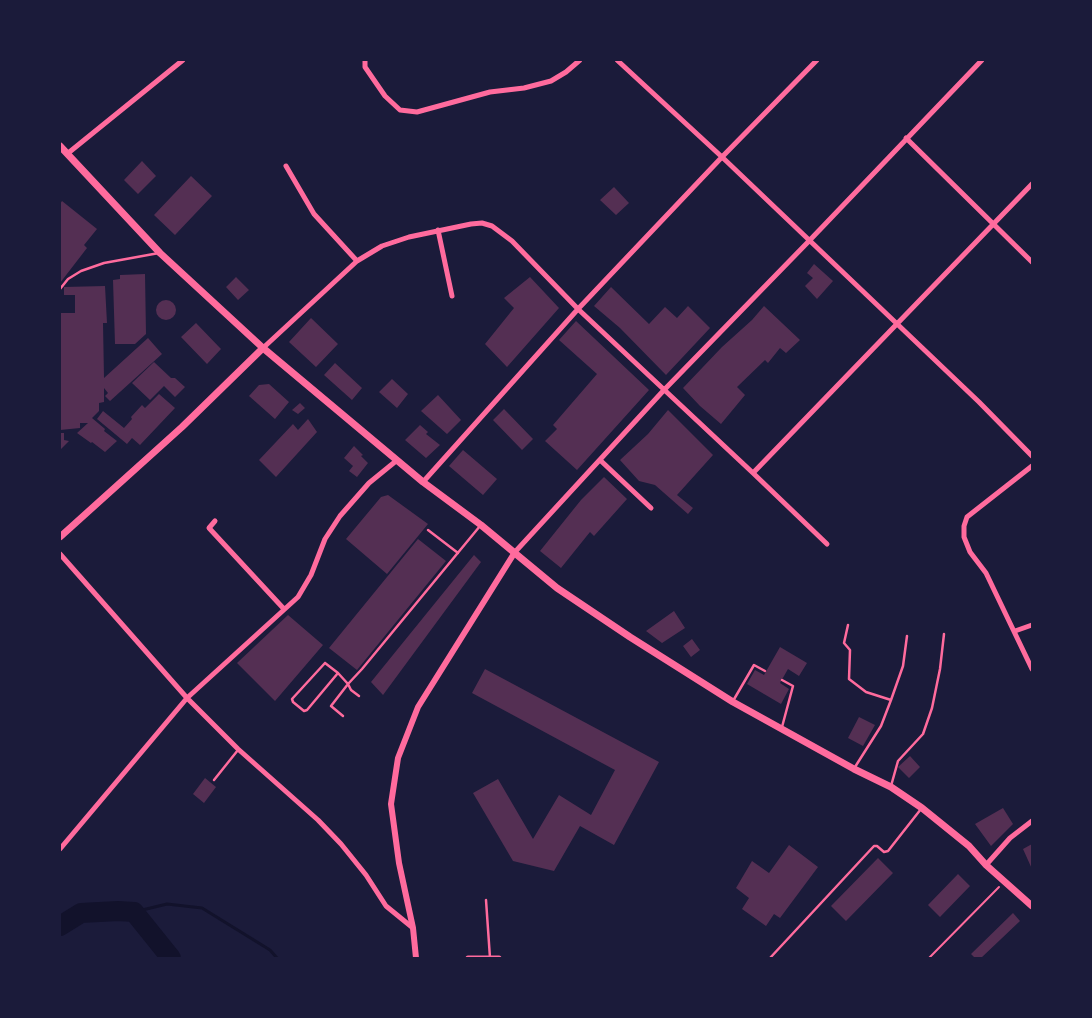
<!DOCTYPE html>
<style>
body{margin:0}
#map{position:relative;width:1092px;height:1018px;overflow:hidden;background:#1b1b3a;font-family:Inter,sans-serif}
canvas{display:block}
.frame{position:absolute;inset:0;border:61px solid #1b1b3a;pointer-events:none}
</style>
<div id="map">
<canvas width="1092" height="1018"></canvas>
<div class="frame"></div>
</div>
<script>
const c = document.querySelector('canvas').getContext('2d');
c.lineJoin = 'round';
const poly = rows => new Path2D(rows.map(r => 'M' + r).join(''));
function strokePath(path, color, width, dash) { c.strokeStyle = color; c.lineWidth = width; c.lineCap = dash ? 'butt' : 'round'; c.setLineDash(dash || []); c.stroke(path); }
function paint(path, color) { c.fillStyle = color; c.fill(path, 'evenodd'); }
const stream = poly([
 [134,912,167,904,202,908,270,950,277,958]
]);
const river = poly([
 [60,926,81,913,118,911,134,912,171,958]
]);
const building = poly([
 [142,161,156,176,138,194,124,180],
 [191,176,212,196,175,235,154,215],
 [614,187,629,203,616,215,600,200],
 [62,201,97,229,84,245,87,248,60,283,60,204],
 [814,264,833,281,817,299,805,286,813,278,807,273],
 [145,274,146,334,135,344,115,344,113,280,120,279,120,275],
 [236,277,249,290,238,300,226,287],
 [530,277,559,308,507,367,485,344,514,308,504,298],
 [105,286,107,323,103,323,104,378,148,338,162,354,110,401,105,396,108,393,104,388,104,402,99,403,99,411,92,418,105,429,104,431,117,441,105,452,92,442,91,443,77,433,88,423,80,423,80,428,60,430,60,313,75,313,75,295,64,295,64,287],
 [611,287,649,324,665,307,677,318,688,306,710,328,666,375,620,328,594,306],
 '156 310a10 10 0 1 1 20 0a10 10 0 1 1-20 0Z',
 [764,306,800,340,786,353,780,348,768,363,765,360,737,387,745,395,721,424,700,406,683,388,722,347,752,320],
 [311,318,338,344,316,367,289,342],
 [576,321,649,390,577,470,545,441,557,429,553,425,597,374,559,340],
 [196,323,221,349,207,364,181,337],
 [154,362,171,378,175,378,185,387,175,397,164,386,150,400,132,383],
 [335,363,362,388,352,400,324,375],
 [392,379,408,394,397,408,379,392],
 [269,384,289,402,275,419,249,396,259,385],
 [159,394,175,408,140,445,132,438,127,444,97,419,103,411,124,428,132,419,131,417,142,405,145,408],
 [438,395,461,420,447,434,421,411],
 [300,403,305,408,298,414,292,410],
 [504,409,533,439,522,450,493,420],
 [668,410,713,455,677,495,693,508,688,514,655,485,639,481,620,460,648,434],
 [308,419,317,432,276,477,259,460,293,424,298,430],
 [420,425,428,432,426,434,440,445,426,458,405,440],
 [60,433,64,433,64,440,69,441,60,450],
 [354,446,363,455,361,456,368,463,357,477,349,471,353,466,344,458],
 [463,450,497,479,483,495,449,466],
 [604,477,627,499,594,536,590,532,561,568,540,551,581,500],
 [388,495,428,524,387,574,346,539,381,497],
 [418,539,446,561,357,670,329,648],
 [474,555,481,562,383,695,371,682],
 [674,611,685,628,662,643,646,631],
 [288,615,323,645,275,701,237,663],
 [692,639,700,650,691,657,683,646],
 [780,647,807,663,799,676,788,669,780,683,789,689,781,704,747,684,755,670,764,675],
 [485,669,659,762,614,845,580,826,554,871,513,861,473,793,498,779,533,839,559,795,591,815,615,770,472,693],
 [859,717,875,725,863,746,848,738],
 [910,756,920,767,909,778,898,767],
 [205,778,216,787,204,803,193,794],
 [1003,808,1013,824,991,846,975,824],
 [1032,844,1032,869,1023,849],
 [789,845,818,867,780,918,774,914,766,926,742,909,749,898,736,888,752,861,769,873],
 [878,858,893,873,846,921,831,906],
 [958,874,970,886,940,917,928,905],
 [1013,913,1020,921,981,958,975,958,971,954]
]);
const path = poly([
 [929,958,999,887]
]);
const service = poly([
 [60,289,68,279,81,271,104,263,159,253],
 [428,530,458,553],
 [848,625,844,643,850,650,849,679,866,692,891,700,881,726,855,767],
 [325,663,338,673,307,710,304,711,293,702,292,699,325,663],
 [338,673,348,684,362,669,480,526],
 [891,700,903,666,907,636],
 [733,701,754,665,765,671],
 [343,716,331,706,348,684,351,690,359,696],
 [782,727,793,686,782,680],
 [214,780,238,750],
 [891,786,898,761,923,734,932,708,940,669,944,634],
 [486,900,490,958],
 [770,958,874,846,877,846,884,852,888,851,921,809]
]);
const minor = poly([
 [365,60,365,67,385,96,400,110,417,112,490,92,524,88,551,81,566,72,580,60],
 [617,60,722,157,979,402,1032,456],
 [906,138,1032,262],
 [67,154,183,60],
 [286,166,314,214,357,261],
 [438,230,452,296],
 [263,348,357,261,382,246,409,237,471,224,482,223,492,226,512,241,578,309,753,473,827,544],
 [600,460,651,508],
 [1032,466,967,517,964,526,964,537,970,552,986,573,1032,669],
 [753,473,1032,184],
 [423,482,578,309,722,157,817,60],
 [215,521,209,528,284,609],
 [515,552,664,390,809,241,982,60],
 [60,554,187,698,238,749,318,820,341,844,366,875,386,906,413,928],
 [1015,631,1032,625],
 [60,849,187,698,298,597,311,575,325,539,340,516,369,483,396,461],
 [986,865,1010,838,1032,821],
 [468,958,499,958]
]);
const tertiary = poly([
 [416,958,413,928,399,863,391,804,398,758,418,707,515,552]
]);
const secondary = poly([
 [60,146,160,253,263,348,423,482,481,525,557,588,630,637,733,702,854,769,891,787,922,808,969,846,986,865,1032,906],
 [60,537,182,427,263,348]
]);
strokePath(stream, '#12122b', 3);
strokePath(river, '#12122b', 20);
paint(building, '#542f53');
strokePath(path, '#ff6b9d', 2);
strokePath(service, '#ff6b9d', 2.5);
strokePath(minor, '#ff6b9d', 5);
strokePath(tertiary, '#ff6b9d', 6);
strokePath(secondary, '#ff6b9d', 7);
</script>
